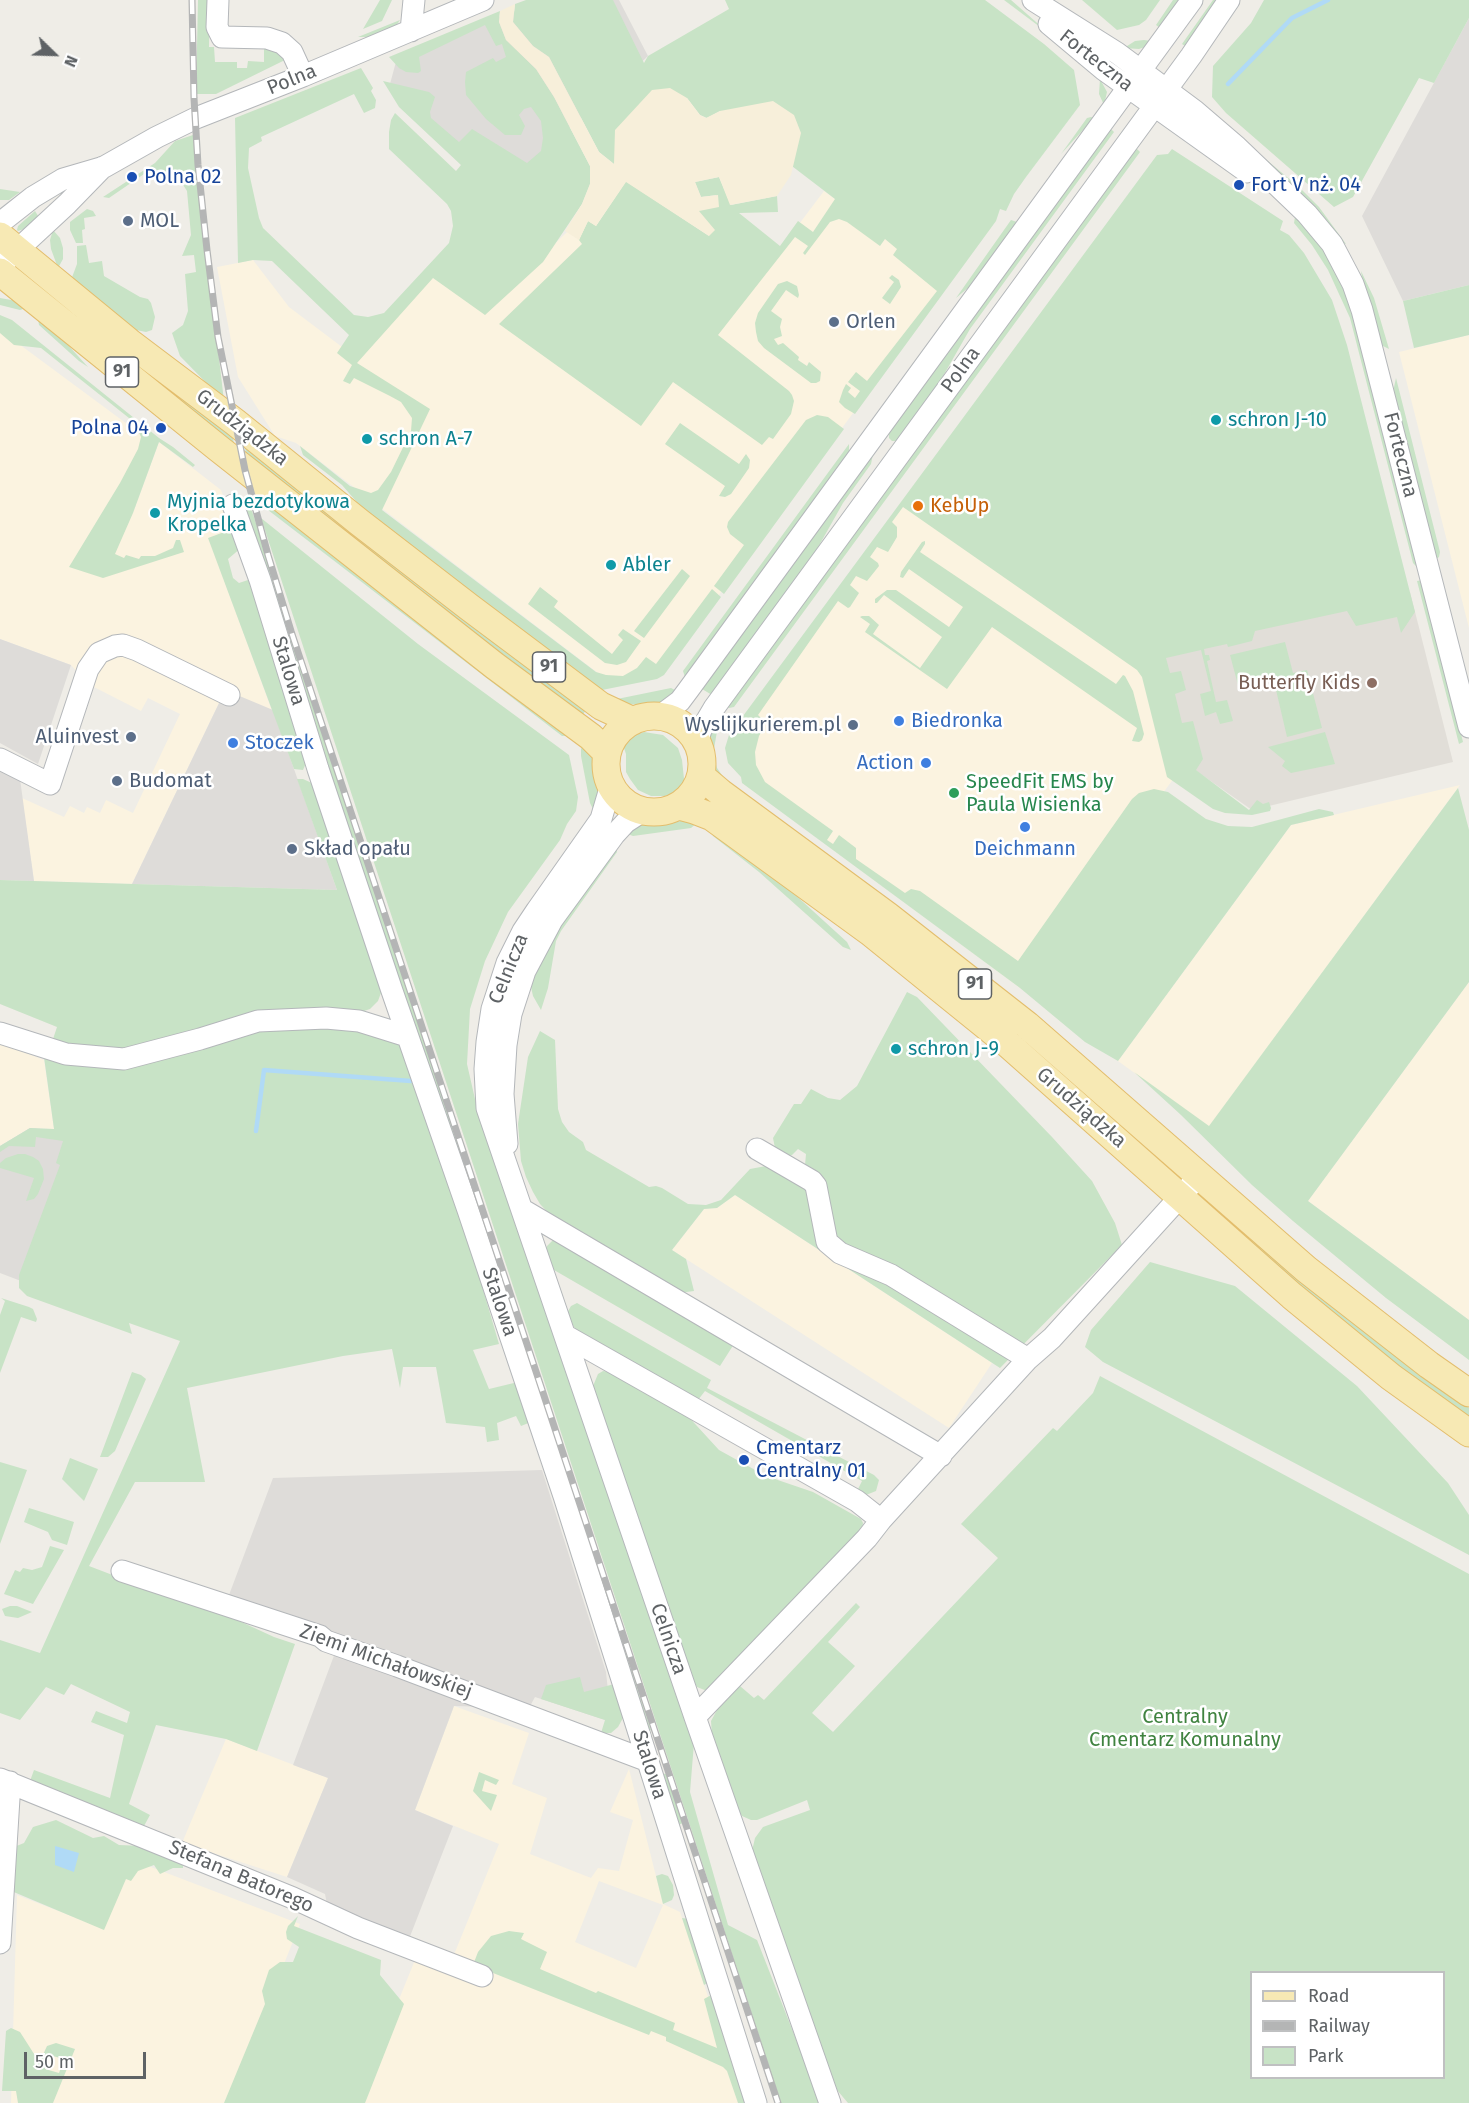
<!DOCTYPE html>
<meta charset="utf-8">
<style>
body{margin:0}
#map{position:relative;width:1469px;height:2103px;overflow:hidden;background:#efede7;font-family:"Fira Sans",sans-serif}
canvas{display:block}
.legend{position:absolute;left:1250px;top:1971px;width:195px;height:108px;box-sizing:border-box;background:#fff;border:2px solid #bfc0c1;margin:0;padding:8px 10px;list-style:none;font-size:18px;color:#5e6265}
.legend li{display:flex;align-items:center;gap:12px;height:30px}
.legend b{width:30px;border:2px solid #bfc0c1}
.north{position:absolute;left:24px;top:24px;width:60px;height:60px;-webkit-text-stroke:4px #fff;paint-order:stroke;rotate:113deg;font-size:16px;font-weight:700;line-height:24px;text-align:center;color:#5e6265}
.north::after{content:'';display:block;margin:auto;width:21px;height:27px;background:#5e6265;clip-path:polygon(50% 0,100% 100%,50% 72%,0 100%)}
.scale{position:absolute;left:24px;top:2052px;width:122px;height:27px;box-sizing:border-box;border:3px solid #5e6265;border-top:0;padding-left:8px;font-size:18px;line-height:21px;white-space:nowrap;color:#5e6265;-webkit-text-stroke:4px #fff;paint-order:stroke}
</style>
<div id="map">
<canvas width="1469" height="2103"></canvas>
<ul class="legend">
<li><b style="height:8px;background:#f7e9b4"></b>Road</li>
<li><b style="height:8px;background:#b4b5b5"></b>Railway</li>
<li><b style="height:16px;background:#c8e3c6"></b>Park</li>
</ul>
<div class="north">N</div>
<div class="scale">50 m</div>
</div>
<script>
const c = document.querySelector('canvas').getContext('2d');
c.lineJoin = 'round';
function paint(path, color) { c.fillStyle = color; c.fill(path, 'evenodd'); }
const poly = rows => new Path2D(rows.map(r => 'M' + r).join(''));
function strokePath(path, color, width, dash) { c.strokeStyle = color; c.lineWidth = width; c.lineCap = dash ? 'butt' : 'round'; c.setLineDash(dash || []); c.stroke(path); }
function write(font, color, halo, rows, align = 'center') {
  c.font = font + ' "Fira Sans",sans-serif'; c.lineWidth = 5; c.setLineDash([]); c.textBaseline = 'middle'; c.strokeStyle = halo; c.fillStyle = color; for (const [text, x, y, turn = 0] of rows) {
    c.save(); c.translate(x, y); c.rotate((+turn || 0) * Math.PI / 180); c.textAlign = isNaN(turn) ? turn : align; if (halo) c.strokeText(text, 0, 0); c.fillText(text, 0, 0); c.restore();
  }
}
const commercial = poly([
 [824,191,949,283,662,672,611,683,296,443,275,436,238,377,217,267,253,260,289,307,358,359,433,275,484,311,586,214,725,322],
 [0,330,146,438,133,513,159,442,221,490,235,528,209,539,272,711,220,701,132,884,34,881,22,798,64,817,70,806,84,813,87,807,100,813,106,800,133,813,180,714,148,698,141,711,88,684,71,665,0,639],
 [1469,335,1469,628,1399,352],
 [915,487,1156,649,1185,763,1020,988,744,783,737,733],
 [1460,785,1209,1127,1118,1061,1291,825],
 [1469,982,1469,1320,1308,1201],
 [0,1043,44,1060,54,1129,30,1128,0,1146],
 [735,1195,992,1363,949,1428,672,1250,704,1209,717,1208],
 [454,1706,529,1733,512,1784,547,1798,530,1854,591,1878,598,1868,619,1871,633,1820,610,1812,629,1769,663,1904,680,1912,727,2054,738,2103,357,2103,417,1955,453,1957,499,1844,415,1810],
 [599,1881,663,1905,636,1968,575,1942],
 [226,1739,328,1778,287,1877,182,1843],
 [130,1859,300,1924,228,2103,11,2103,17,1895,102,1928]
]);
const industrial = poly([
 [542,0,619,0,648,56,502,190,390,84,397,58],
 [1469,18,1469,285,1403,301,1362,216],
 [0,639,71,665,38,764,0,743],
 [230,692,273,710,337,890,132,884,220,701],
 [0,771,20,779,34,881,0,880],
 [30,1128,75,1132,21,1281,0,1273,0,1146],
 [542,1470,606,1672,610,1709,605,1720,535,1697,529,1708,454,1706,415,1810,453,1826,409,1939,327,1904,325,1894,287,1877,328,1778,293,1765,341,1637,229,1595,273,1478]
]);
const education = poly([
 [1410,592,1453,762,1252,810,1185,763,1160,652]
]);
const green = poly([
 [198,0,210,0,209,47,214,47,215,62,237,62,237,68,247,68,248,61,264,62,264,47,273,49,287,59,216,94,196,94],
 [380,0,392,0,382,21,363,29],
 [526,0,613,0,644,63,648,56,729,9,725,0,985,0,1044,44,1074,70,1080,105,1026,177,1014,194,1006,211,1000,209,996,221,855,414,845,408,839,402,843,390,846,384,851,388,848,392,855,398,860,391,848,382,856,372,867,381,937,291,893,255,897,249,885,239,880,246,847,222,839,219,830,222,805,255,803,253,808,246,795,237,718,335,789,391,792,395,794,401,791,414,773,439,769,437,762,445,673,382,641,426,499,324,582,244,579,240,588,221,596,226,626,181,709,236,698,211,717,195,701,197,695,182,719,177,731,205,777,196,778,212,739,213,780,246,798,221,813,232,835,199,720,111,707,118,700,115,687,98,614,164,599,152,549,57,533,46,513,22,515,4],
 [1004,0,1011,0,1052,36],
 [1082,0,1160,0,1146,20,1139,25,1117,30],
 [1173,0,1179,0,1160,28,1156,25],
 [1213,0,1217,0,1185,46,1182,44],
 [1264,0,1469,0,1469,18,1434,83,1419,78,1353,197,1334,207,1226,113,1212,97,1213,66,1251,23],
 [500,11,499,22,506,40,536,69,554,97,590,166,590,184,582,204,543,262,485,315,433,278,357,363,430,409,382,510,596,672,606,675,623,676,637,668,646,657,656,664,712,589,721,597,664,675,657,679,602,690,369,516,342,485,303,455,300,446,350,486,371,493,378,490,391,472,411,431,412,418,401,402,390,396,354,378,350,384,343,381,352,365,337,353,349,335,272,261,253,260,238,263,235,118,361,68,373,88,371,91,376,100,375,108,364,113,354,94,261,137,262,141,249,148,248,168,259,218,263,228,354,315,368,317,384,313,449,243,453,226,451,211,447,204,389,149,389,132,391,120,395,113,456,171,461,165,399,107,383,81,429,92,435,97,430,112,431,118,459,142,472,129,527,163,541,151,543,138,541,121,531,107,524,109,519,115,525,126,521,135,505,135,486,119,466,95,465,82,466,72,493,58,496,62,506,57,502,44,496,46,485,25,419,57,421,71,418,73,406,72,399,68,389,57],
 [400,20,396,26,373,37,358,37],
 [1144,40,1151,41,1145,47,1139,49,1124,48,1135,41],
 [1100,79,1107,92,1104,105,1099,94],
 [1205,105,1218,119,1300,188,1319,207,1346,244,1340,242,1203,108],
 [1091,117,1094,118,1061,154,1087,118],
 [1111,129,1114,132,970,329,934,392,897,441,892,441,889,438,889,432],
 [193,135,224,401,180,356,172,333,183,325,188,311,185,274,196,272,194,255,182,256,191,235,187,191,178,177,168,172,157,171,144,174,109,198,103,197,155,163,175,141],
 [1136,148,1140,152,734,707,729,708,727,707],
 [1172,149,1283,221,1280,230,1289,235,1304,253,1332,300,1347,345,1415,612,1401,633,1397,617,1356,626,1347,611,1255,631,1252,641,1228,647,1227,644,1204,649,1205,655,1209,655,1210,660,1207,661,1216,702,1227,700,1233,721,1220,724,1216,712,1205,716,1200,694,1211,691,1201,650,1166,658,1170,673,1181,671,1186,690,1175,694,1182,723,1193,721,1203,759,1196,770,1249,810,1257,800,1263,804,1269,802,1271,808,1270,811,1252,815,1225,813,1213,809,1167,777,1142,677,1137,670,903,507,892,522,897,527,897,537,888,552,877,547,870,557,878,563,879,566,867,581,856,576,850,585,859,593,850,607,848,608,838,601,758,715,766,723,759,736,755,752,756,765,765,782,833,831,827,840,833,844,839,835,856,848,856,859,905,893,911,889,920,891,1018,961,1132,799,1139,793,1154,789,1168,792,1206,819,1228,826,1252,827,1319,809,1333,812,1334,815,1291,825,1118,1061,1085,1042,1020,988,742,783,741,777,728,763,725,748,729,735,1157,155,1168,154],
 [0,189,20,192,9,200,0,200],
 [87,209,93,211,96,216,84,218,85,229,82,230,83,243,76,243,70,230,70,222],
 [35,211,40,219,24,229,18,231,17,230,18,226],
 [1295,217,1318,242,1334,267,1350,300,1419,566,1416,566,1413,563,1350,318,1328,270,1312,245,1294,223],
 [1011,220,1017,222,975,282,956,298],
 [53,230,60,238,63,248,63,259,58,268,51,249,50,240],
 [86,245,89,263,102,261,104,276,140,297,148,299,151,303,155,317,152,330,146,332,131,329,71,280,77,264,77,246],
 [1361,271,1374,298,1389,349,1381,345,1363,284],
 [892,275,899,280,901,287,890,304,882,298,894,282,889,278],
 [787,281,797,286,799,295,798,298,786,290,771,311,782,319,780,327,782,336,774,339,778,345,783,343,799,357,798,360,807,366,809,362,821,372,820,381,816,383,811,383,764,348,758,341,756,332,755,323,758,313,778,284],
 [1469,285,1469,335,1414,348,1403,301],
 [0,298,17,301,26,308,20,310,0,305],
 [0,315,12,320,159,438,173,447,195,465,193,467,159,442,133,513,115,554,124,558,126,555,139,559,141,556,155,556,173,548,176,540,180,540,184,552,103,578,69,567,120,483,138,449,141,437,134,422,41,348,14,345,0,333],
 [38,319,57,333,88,367,79,361,39,325],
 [131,359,160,382,204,410,231,431,236,451,128,364],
 [1396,378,1440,552,1439,557,1435,560,1393,392],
 [817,415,828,417,844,429,724,594,714,586,744,545,730,534,727,527,728,522,806,420],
 [680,423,739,464,746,454,750,460,749,468,731,494,725,497,719,496,725,486,665,444],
 [243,440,587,708,581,718,248,461],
 [849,444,849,455,685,677,683,671],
 [873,454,871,464,843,503,808,565,712,695,702,689],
 [253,489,567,736,562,736,255,500],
 [239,502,252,511,651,1730,644,1733],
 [261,518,418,644,569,755,578,797,576,811,567,824,560,840,508,912,485,961,470,1009,467,1064,475,1099,694,1743,690,1792,728,1925,757,1940,821,2103,781,2103],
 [235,528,241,548,228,559,233,578,239,583,248,580,257,586,309,756,303,770,294,769,208,538],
 [925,541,925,544,920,552,1116,684,1123,675,1125,676,1133,691,1144,734,1142,740,1139,742,1132,741,1137,728,992,627,947,689,865,632,870,624,860,617,862,616,869,616,879,625,873,634,920,668,942,637,884,595,877,603,875,603,875,599,887,590,896,590,949,627,963,607,909,569,903,578,900,577,901,572,922,542],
 [682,569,690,576,644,638,634,631],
 [1423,580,1463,742,1459,744,1417,581],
 [540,587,558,601,554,607,612,654,623,640,618,635,623,629,641,641,626,662,617,665,605,663,528,604],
 [1285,642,1293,673,1307,670,1322,728,1287,737,1273,677,1238,685,1230,655],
 [671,688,677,691,664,701,648,706,613,702,617,699],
 [716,721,718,726,713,754,717,768,726,781,725,785,715,769,710,753,709,737],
 [644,732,663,735,678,748,682,760,684,779,687,783,678,792,665,796,651,796,638,790,630,779,626,772,626,754,623,745,631,737],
 [1325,732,1335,764,1291,773,1282,766,1285,761,1268,747],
 [584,742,593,758,602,793,593,809,590,803,581,756,581,749],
 [297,779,303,779,314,784,382,990,378,1001,370,1009,358,1013,120,1055,52,1042,57,1027,0,1004,0,880,337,890],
 [1458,788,1469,830,1469,982,1308,1201,1469,1320,1469,1360,1386,1298,1293,1221,1252,1185,1181,1115,1134,1072,1209,1126],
 [685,820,698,822,691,828,633,836,625,833,643,824,665,824],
 [712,832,757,860,847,942,851,950,843,947,759,872,713,836],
 [615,845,617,852,561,931,556,941,548,988,541,1010,533,996,531,987,531,978,539,956],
 [907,992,917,997,1052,1137,1092,1181,1115,1223,1122,1245,1000,1368,735,1195,717,1208,704,1209,672,1250,686,1259,694,1291,679,1293,552,1217,540,1204,533,1192,526,1177,521,1161,518,1124,528,1057,540,1031,555,1040,558,1109,562,1122,569,1132,583,1142,586,1150,649,1187,656,1186,662,1188,688,1204,706,1205,721,1200,750,1169,766,1166,811,1175,805,1165,806,1154,798,1149,792,1155,787,1157,776,1153,773,1138,794,1104,801,1104,811,1089,828,1098,840,1100,857,1086],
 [263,1025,360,1025,402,1045,442,1149,499,1344,473,1350,489,1389,518,1382,536,1420,521,1426,516,1416,497,1423,499,1440,487,1442,485,1427,446,1423,436,1367,403,1367,400,1388,392,1349,343,1356,187,1388,205,1482,135,1482,89,1566,136,1584,185,1596,274,1637,295,1644,257,1751,226,1739,156,1725,129,1804,150,1815,144,1826,30,1781,34,1770,110,1798,124,1735,91,1722,96,1711,127,1723,130,1712,71,1684,64,1695,46,1687,20,1720,0,1713,0,1640,40,1653,180,1341,129,1323,132,1334,27,1296,19,1288,19,1275,60,1165,56,1163,63,1141,36,1137,35,1147,9,1146,0,1152,0,1146,30,1128,54,1129,43,1050,124,1062],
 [18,1154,25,1154,33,1157,39,1161,43,1169,44,1179,38,1194,34,1199,26,1201,34,1178,0,1168,0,1163,6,1158],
 [1234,1224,1431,1383,1469,1408,1469,1422,1397,1368,1253,1249,1233,1228],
 [553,1240,556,1240,734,1344,720,1366,554,1270,545,1251,547,1246],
 [1150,1262,1235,1286,1357,1386,1448,1483,1469,1515,1469,1555,1103,1362,1085,1347,1091,1330],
 [1,1298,29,1307,33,1309,37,1319,36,1322,21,1317,0,1373,0,1315,5,1301],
 [577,1303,711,1380,707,1388,874,1475,879,1480,876,1491,866,1495,857,1491,862,1481,705,1391,698,1400,578,1332,571,1323,567,1313,571,1306],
 [603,1371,610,1372,686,1414,719,1450,766,1476,813,1492,861,1519,863,1523,862,1532,707,1691,697,1687,694,1682,593,1386,598,1374],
 [132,1372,141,1375,146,1379,115,1451,108,1457,100,1457],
 [1100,1376,1469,1574,1469,2103,848,2103,837,2090,752,1851,755,1838,763,1827,810,1810,807,1800,757,1820,751,1820,742,1816,739,1812,712,1736,711,1721,717,1710,740,1686,754,1698,758,1695,764,1700,856,1603,860,1607,828,1642,855,1666,812,1713,833,1732,998,1558,961,1524,1053,1428,1057,1431,1093,1393],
 [1252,1972,1444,1972,1444,2078,1252,2078],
 [70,1458,98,1469,84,1501,62,1479],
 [0,1462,27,1470,0,1544],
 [29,1508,74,1522,67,1545,52,1540,48,1532,24,1522],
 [50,1546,64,1550,33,1604,4,1594,15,1570,20,1572,23,1568,32,1570,42,1567],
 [10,1606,17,1606,32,1612,18,1618,5,1616,2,1609],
 [580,1677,584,1692,618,1683,625,1708,623,1718,618,1727,611,1733,601,1733,605,1720,541,1699,546,1685],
 [479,1772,499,1780,496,1785,485,1780,482,1791,497,1795,491,1811,473,1791],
 [657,1773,666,1774,683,1823,676,1826],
 [56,1820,93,1838,104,1836,119,1845,142,1846,183,1862,183,1868,173,1868,160,1874,154,1865,138,1871,131,1881,126,1879,104,1930,9,1890,14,1847,24,1843,33,1827],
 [662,1874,668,1876,673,1885,674,1895,672,1900,663,1904,656,1876],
 [298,1916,294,1926,381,1960,380,1975,404,2004,369,2093,365,2103,224,2103,265,2004,262,1991,269,1970,280,1962,293,1962,299,1947,287,1939,286,1932,288,1926],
 [682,1918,689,1919,709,1982,704,1985],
 [509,1931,524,1933,521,1939,547,1952,540,1969,596,1993,598,1991,675,2023,673,2030,717,2048,704,1999,713,1994,750,2103,738,2103,727,2071,723,2067,666,2041,666,2037,651,2031,649,2035,473,1965,478,1952,491,1936],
 [11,2028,20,2032,36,2057,42,2057,47,2046,56,2043,75,2049,53,2103,18,2103,16,2091,2,2091,6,2031],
 [49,2055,64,2059,59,2073,45,2069]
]);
const sand = poly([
 [515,4,513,22,533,46,549,57,599,152,614,164,615,130,652,90,670,88,687,98,700,115,706,118,720,111,773,101,794,115,801,133,791,175,777,196,730,205,719,177,695,182,701,197,718,195,719,207,699,211,715,230,709,236,626,182,596,226,588,221,579,240,565,231,582,204,590,184,590,166,554,97,536,69,506,40,499,22,500,11]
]);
const water = poly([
 [55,1846,79,1853,74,1872,55,1865]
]);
const stream = poly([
 [1228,84,1292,18,1328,0],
 [256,1131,264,1070,411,1081]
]);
const minor = poly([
 [218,0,217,27,222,37,267,38,282,43,292,52,303,76],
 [1033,0,1117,53,1195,111,1237,147,1307,214,1332,244,1353,284,1362,310,1469,727],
 [1049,24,1104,70,1247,172],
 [411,31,414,0],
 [0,223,33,197,63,179,104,167,157,137,196,118,303,76,483,0],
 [0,266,67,204,103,167],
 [233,505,260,580,318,769,391,988,468,1210,564,1496,756,2103],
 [660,716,680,701,689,689,1192,0],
 [697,742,701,730,714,708,1191,56,1229,0],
 [0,759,50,784,88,669,99,653,115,646,123,645,137,650,229,695],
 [611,785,601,819,537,910,523,931,507,963,492,1009,487,1042,485,1069,487,1108,695,1717,830,2103],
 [0,1033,66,1054,124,1059,200,1039,258,1021,326,1018,359,1021,407,1036],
 [507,1144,503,1094,506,1045,511,1014,525,971,552,920,614,835,626,822,643,811],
 [757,1149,812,1181,816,1186,827,1242,840,1253,891,1275,1028,1359],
 [523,1210,941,1456],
 [566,1336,857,1501,881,1520],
 [122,1571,320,1636,326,1641,397,1666,648,1761],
 [695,1717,867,1538,881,1520,1028,1359,1052,1338,1199,1176],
 [0,1779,293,1898,358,1928,482,1976],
 [0,1943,10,1782]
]);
const major = poly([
 [0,236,129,342,235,422,359,522,469,607,601,706,633,721],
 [0,272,218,448,495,666,591,737,607,753],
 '606 764a48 48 0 1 1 96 0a48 48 0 1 1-96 0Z',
 [701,776,721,793,888,916,1027,1025,1306,1269,1429,1365,1469,1393],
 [679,806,694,810,712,817,870,932,1001,1038,1292,1296,1391,1377,1469,1433]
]);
const rail = poly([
 [192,0,194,98,198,165,207,250,218,337,245,470,268,555,291,631,778,2103]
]);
const markers = [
 [132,177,6,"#1a4fb4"],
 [1239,185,6,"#1a4fb4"],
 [128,221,6,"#5c6f8a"],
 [834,322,6,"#5c6f8a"],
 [1216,420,6,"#0f9aa8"],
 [161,428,6,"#1a4fb4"],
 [367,439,6,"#0f9aa8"],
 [918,506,6,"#e8710a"],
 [155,513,6,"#0f9aa8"],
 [611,565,6,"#0f9aa8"],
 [1372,683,6,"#8d6e63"],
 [899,721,6,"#3f7fe0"],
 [853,725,6,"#5c6f8a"],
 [131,737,6,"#5c6f8a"],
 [233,743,6,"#3f7fe0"],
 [926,763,6,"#3f7fe0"],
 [117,781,6,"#5c6f8a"],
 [954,793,6,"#2e9e5b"],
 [1025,827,6,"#3f7fe0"],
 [292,849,6,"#5c6f8a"],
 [896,1049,6,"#0f9aa8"],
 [744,1460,6,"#1a4fb4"]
];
const shields = [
 [122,372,33],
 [549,667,33],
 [975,984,33]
];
const shieldNames = [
 ["91",122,372],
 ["91",549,667],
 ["91",975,984]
];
const streetNames = [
 ["Forteczna",1096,61,38],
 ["Polna",292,80,-22],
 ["Polna",961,370,-54],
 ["Grudziądzka",242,428,38],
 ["Forteczna",1400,455,76],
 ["Stalowa",288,671,73],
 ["Celnicza",509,969,-68],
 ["Grudziądzka",1081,1108,41],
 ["Stalowa",499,1302,71],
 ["Celnicza",668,1639,71],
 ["Ziemi Michałowskiej",386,1662,20],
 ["Stalowa",649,1765,72],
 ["Stefana Batorego",241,1877,23]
];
const transitNames = [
 ["Polna 02",144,177],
 ["Fort V nż. 04",1251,185],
 ["Polna 04",149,428,"right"],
 ["Cmentarz",756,1448],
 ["Centralny 01",756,1471]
];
const serviceNames = [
 ["MOL",140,221],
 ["Orlen",846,322],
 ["Wyslijkurierem.pl",841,725,"right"],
 ["Aluinvest",119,737,"right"],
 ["Budomat",129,781],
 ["Skład opału",304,849]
];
const cultureNames = [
 ["schron J-10",1228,420],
 ["schron A-7",379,439],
 ["Myjnia bezdotykowa",167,502],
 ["Kropelka",167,525],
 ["Abler",623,565],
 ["schron J-9",908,1049]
];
const foodNames = [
 ["KebUp",930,506]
];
const educationNames = [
 ["Butterfly Kids",1360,683]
];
const shopNames = [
 ["Biedronka",911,721],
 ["Stoczek",245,743],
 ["Action",914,763,"right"],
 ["Deichmann",1025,849,"center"]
];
const leisureNames = [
 ["SpeedFit EMS by",966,782],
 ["Paula Wisienka",966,805]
];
const parkNames = [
 ["Centralny",1185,1717],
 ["Cmentarz Komunalny",1185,1740]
];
paint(commercial, '#fbf3e0');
paint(industrial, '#dedcd9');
paint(education, '#e1ded8');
paint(green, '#c8e3c6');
paint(sand, '#f7efda');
paint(water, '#b0daf6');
strokePath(stream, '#b0daf6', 4.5);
strokePath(minor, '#b4b7ba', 23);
strokePath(major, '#e3bd6c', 29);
strokePath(minor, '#fff', 21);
strokePath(major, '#f7e9b4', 27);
strokePath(rail, '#b4b5b5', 7);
strokePath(rail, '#fff', 4.5, [14]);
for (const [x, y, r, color] of markers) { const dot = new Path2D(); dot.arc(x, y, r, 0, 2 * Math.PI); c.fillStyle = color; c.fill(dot); strokePath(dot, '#fff', 2); }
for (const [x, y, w] of shields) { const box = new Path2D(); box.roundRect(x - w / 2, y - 15, w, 30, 4.5); c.fillStyle = '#fff'; c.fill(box); strokePath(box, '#5e6265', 1.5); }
write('bold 18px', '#5e6265', null, shieldNames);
write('20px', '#5e6265', '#fff', streetNames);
write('20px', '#164399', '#fff', transitNames, 'left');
write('20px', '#4e5e75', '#fff', serviceNames, 'left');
write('20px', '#0d838f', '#fff', cultureNames, 'left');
write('20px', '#c56008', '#fff', foodNames, 'left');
write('20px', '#785e54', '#fff', educationNames, 'right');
write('20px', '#366cbe', '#fff', shopNames, 'left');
write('20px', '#27864d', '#fff', leisureNames, 'left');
write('20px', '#408340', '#fff', parkNames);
</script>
